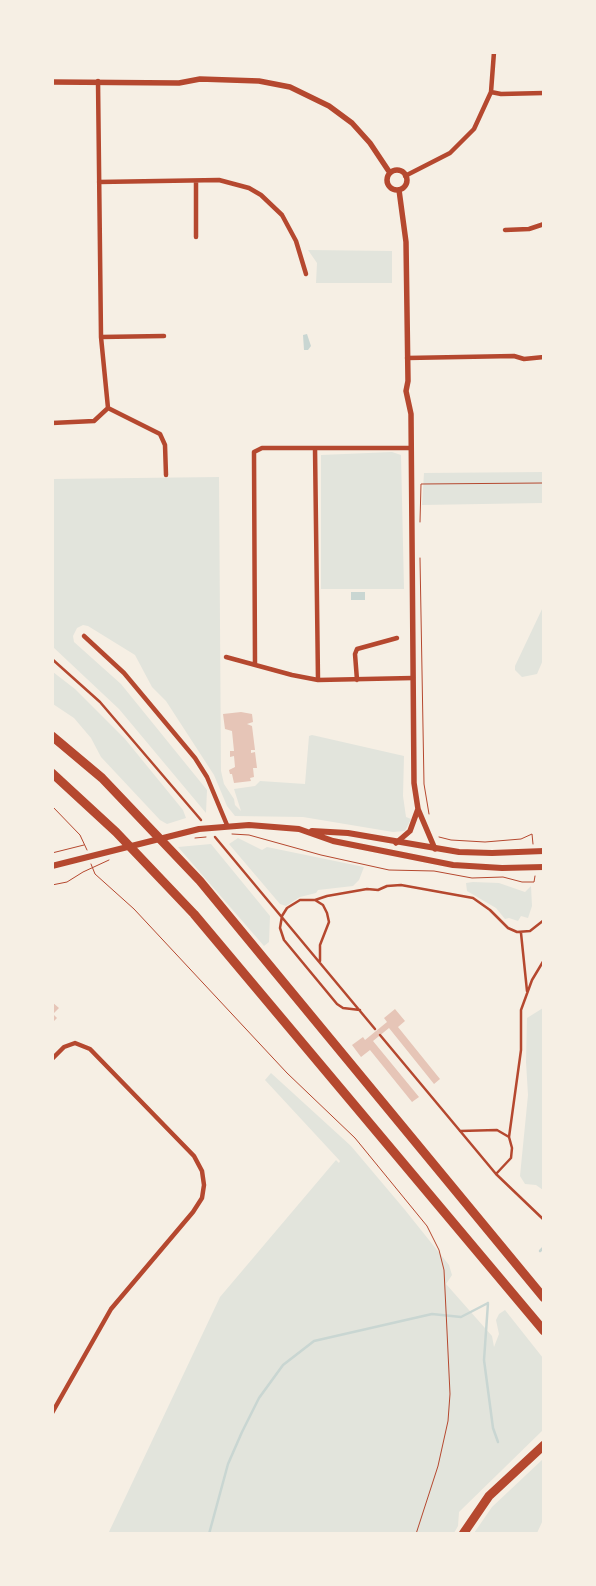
<!DOCTYPE html>
<style>
body{margin:0}
#map{position:relative;width:596px;height:1586px;overflow:hidden;background:#f6efe4;font-family:"Roboto Serif",serif}
canvas{display:block}
.frame{position:absolute;inset:0;border:54px solid #f6efe4;pointer-events:none}
</style>
<div id="map">
<canvas width="596" height="1586"></canvas>
<div class="frame"></div>
</div>
<script>
const c = document.querySelector('canvas').getContext('2d');
c.lineJoin = 'round';
function paint(path, color) { c.fillStyle = color; c.fill(path, 'evenodd'); }
const poly = rows => new Path2D(rows.map(r => 'M' + r).join(''));
function strokePath(path, color, width, dash) { c.strokeStyle = color; c.lineWidth = width; c.lineCap = dash ? 'butt' : 'round'; c.setLineDash(dash || []); c.stroke(path); }
const green = poly([
 [308,250,392,251,392,283,316,283,317,263],
 [392,452,401,455,404,589,321,589,321,455],
 [543,472,543,503,422,505,424,473],
 [219,477,221,771,224,784,234,799,235,805,241,811,234,789,255,786,260,781,305,784,309,736,312,735,404,756,403,796,406,817,411,819,405,831,393,832,303,817,235,816,227,806,214,775,166,701,152,687,135,655,88,626,83,625,77,628,73,636,74,642,121,684,207,790,206,813,119,709,53,647,53,479],
 [543,607,543,660,537,674,522,677,515,670,515,666],
 [53,672,75,689,125,739,183,810,186,818,167,824,160,820,101,757,91,738,74,718,53,704],
 [238,838,262,850,267,847,364,867,359,880,353,886,318,890,316,893,300,897,286,906,280,904,229,844],
 [211,844,270,916,269,942,264,946,178,847],
 [473,882,499,883,525,892,531,886,532,906,528,918,521,916,518,921,509,918,505,919,496,908,467,891,466,883],
 [543,1008,543,1190,536,1185,525,1184,520,1176,528,1095,526,1062,527,1018],
 [271,1073,351,1146,405,1210,449,1265,452,1275,446,1284,492,1336,494,1347,499,1334,496,1320,499,1314,505,1310,543,1358,543,1430,459,1512,458,1526,454,1533,108,1534,220,1297,336,1160,339,1163,340,1161,265,1080],
 [543,1459,543,1520,537,1533,474,1533,492,1507]
]);
const water = poly([
 [307,334,311,346,308,350,304,350,303,335],
 [351,592,365,592,365,600,351,600]
]);
const stream = poly([
 [540,1251,544,1247],
 [488,1303,484,1360,493,1428,498,1442],
 [209,1534,228,1464,242,1432,259,1398,283,1365,314,1341,432,1314,461,1317,488,1303]
]);
const building = poly([
 [241,712,252,714,253,722,247,724,252,726,255,750,251,750,251,753,255,752,257,768,253,768,254,777,250,778,251,781,234,783,232,774,230,774,229,770,235,767,234,756,230,757,230,751,234,751,232,731,225,729,223,714],
 [52,1002,59,1008,53,1014,57,1018,52,1023],
 [395,1009,405,1021,398,1027,440,1079,434,1084,389,1028,373,1041,419,1097,412,1102,370,1050,361,1057,352,1045,363,1037,365,1040,387,1022,384,1018]
]);
const path = poly([
 [420,522,421,484,544,483],
 [420,558,424,784,429,814],
 [52,806,80,835,87,850],
 [232,834,249,835,321,855,389,870,434,871,472,878,503,877,522,882,534,882,535,876],
 [439,837,451,840,485,842,521,839,532,834,533,844],
 [195,838,206,837],
 [52,853,84,845],
 [91,864,95,874,134,909,287,1073,355,1138,427,1226,439,1250,444,1270,447,1331,450,1394,448,1421,438,1466,416,1534],
 [52,885,67,882,83,872,109,860]
]);
const service = poly([
 [52,659,100,702,201,820],
 [215,837,375,1029],
 [315,900,327,896,367,889,378,890,387,886,401,885,473,898,490,910,508,928,517,932,530,931,544,920],
 [521,933,527,991],
 [320,961,320,945,329,922,327,913,323,905,315,900,300,900,287,908,282,916,280,928,284,940,337,1004,343,1008,360,1010],
 [380,1035,496,1174,544,1220],
 [460,1131,497,1130,509,1137,512,1148,511,1158,496,1174],
 [509,1137,521,1050,521,1010,532,980,544,960]
]);
const minor = poly([
 [491,92,501,94,544,93],
 [405,176,450,153,474,129,491,92,494,52],
 [99,182,219,180,249,188,261,195,282,215,296,241,306,274],
 [505,230,529,229,544,224],
 [196,237,196,181],
 [101,337,164,336],
 [407,358,514,356,524,359,544,357],
 [108,408,160,434,165,445,166,475],
 [52,423,94,421,108,408,101,337,98,81],
 [315,448,318,680],
 [84,636,124,673,195,758,207,777,227,825],
 [226,657,292,675,318,680,413,678],
 [255,665,254,452,262,448,410,448],
 [357,680,355,654,357,649,397,638],
 [52,1059,64,1047,75,1043,90,1049,194,1156,202,1171,204,1185,202,1198,193,1212,111,1309,52,1413]
]);
const tertiary = poly([
 [52,82,179,83,200,79,259,81,290,87,329,106,352,123,370,143,390,173],
 '387 180a10 10 0 1 1 20 0a10 10 0 1 1-20 0Z',
 [399,190,406,242,408,381,406,391,411,414,414,783,418,809,435,849],
 [396,843,410,831,418,809]
]);
const secondary = poly([
 [312,831,348,833,459,852,492,853,544,851],
 [52,866,199,829,249,825,299,829,333,841,453,865,502,868,544,867]
]);
const motorway = poly([
 [52,736,102,778,200,881,544,1298],
 [52,773,116,832,194,914,544,1331],
 [463,1534,489,1496,544,1445]
]);
paint(green, '#e2e4dc');
paint(water, '#c9d6d2');
strokePath(stream, '#c9d6d2', 2.5);
paint(building, '#e6c5b7');
strokePath(path, '#b5482f', 1);
strokePath(service, '#b5482f', 2.5);
strokePath(minor, '#b5482f', 4.5);
strokePath(tertiary, '#b5482f', 5.5);
strokePath(secondary, '#b5482f', 6);
strokePath(motorway, '#b5482f', 9);
</script>
